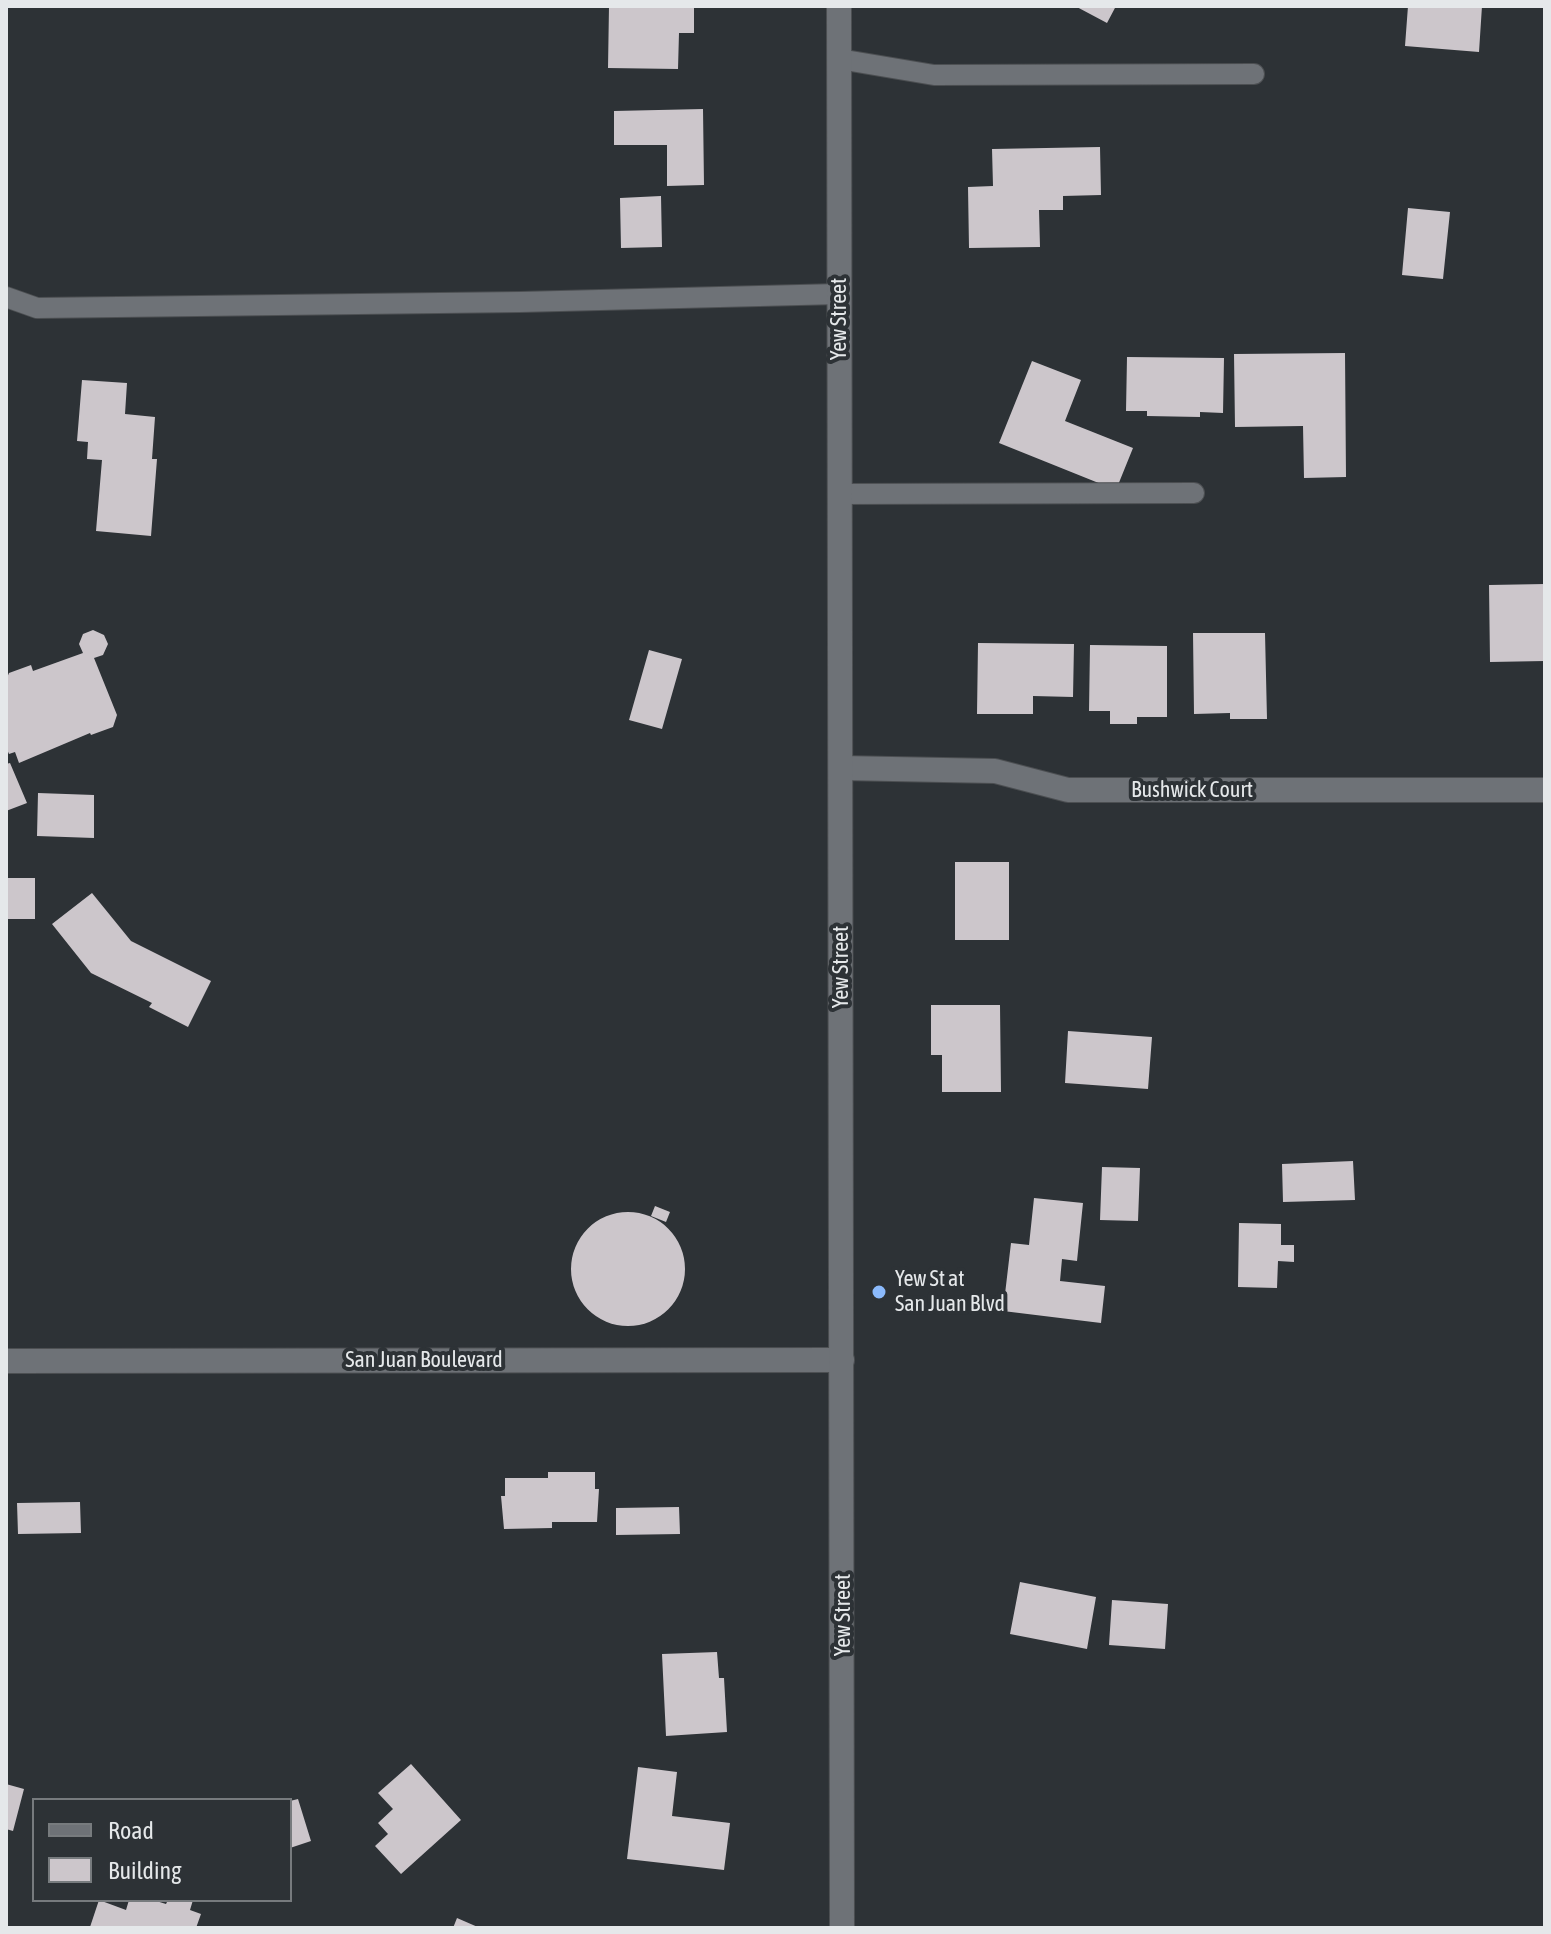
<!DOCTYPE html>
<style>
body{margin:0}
#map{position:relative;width:1551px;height:1934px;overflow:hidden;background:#2d3236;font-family:"Asap Condensed",sans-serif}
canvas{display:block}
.frame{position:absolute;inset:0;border:8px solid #e5e8ea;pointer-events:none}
.legend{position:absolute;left:32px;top:1798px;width:260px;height:104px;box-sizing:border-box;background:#2d3236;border:2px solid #777b7e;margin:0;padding:10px 14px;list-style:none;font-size:24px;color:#e5e8ea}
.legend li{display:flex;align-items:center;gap:16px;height:40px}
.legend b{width:40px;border:2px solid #777b7e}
</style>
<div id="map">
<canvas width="1551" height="1934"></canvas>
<div class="frame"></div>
<ul class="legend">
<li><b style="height:10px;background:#6e7277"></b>Road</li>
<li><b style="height:22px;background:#ccc6cb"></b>Building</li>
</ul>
</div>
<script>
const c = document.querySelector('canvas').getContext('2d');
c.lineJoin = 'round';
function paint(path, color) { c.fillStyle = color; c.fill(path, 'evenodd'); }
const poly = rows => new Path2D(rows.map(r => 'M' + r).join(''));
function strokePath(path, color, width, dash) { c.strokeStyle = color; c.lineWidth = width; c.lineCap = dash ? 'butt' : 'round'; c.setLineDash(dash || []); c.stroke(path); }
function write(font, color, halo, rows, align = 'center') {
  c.font = font + ' "Asap Condensed",sans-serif'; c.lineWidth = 8; c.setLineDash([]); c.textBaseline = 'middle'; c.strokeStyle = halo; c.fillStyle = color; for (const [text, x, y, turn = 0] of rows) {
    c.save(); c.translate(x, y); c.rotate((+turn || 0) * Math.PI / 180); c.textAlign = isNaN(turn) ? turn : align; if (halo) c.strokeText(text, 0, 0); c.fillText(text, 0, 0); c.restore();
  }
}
const building = poly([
 [609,6,694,6,694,33,679,33,678,69,608,68],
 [1075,6,1116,6,1107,23],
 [1408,6,1482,6,1479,52,1405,46],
 [703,109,704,185,667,186,667,145,614,145,614,111],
 [1100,147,1101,195,1063,196,1063,210,1039,210,1040,247,969,248,968,187,993,186,992,149],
 [661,196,662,247,621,248,620,198],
 [1408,208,1450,212,1443,279,1402,275],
 [1345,353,1346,477,1304,478,1303,426,1235,427,1234,354],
 [1127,357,1224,358,1223,413,1200,412,1200,417,1147,416,1147,411,1126,411],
 [1032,361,1081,380,1065,421,1133,448,1116,490,999,443],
 [82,380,127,383,125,414,155,417,152,459,157,459,151,536,96,531,102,460,87,459,88,442,77,441],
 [1545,584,1545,661,1490,662,1489,585],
 [93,630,104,635,108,644,103,655,94,658,117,715,113,727,91,735,90,733,19,763,15,752,9,754,6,747,6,709,8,708,6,680,9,673,31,665,33,671,83,653,79,644,83,634],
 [1193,633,1265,633,1267,719,1230,719,1230,713,1194,714],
 [978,643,1074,644,1073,697,1033,696,1033,714,977,714],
 [1090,645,1167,646,1167,717,1137,717,1137,724,1110,724,1110,711,1089,711],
 [649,650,682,659,662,729,629,720],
 [10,763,27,803,6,811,6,764],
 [38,793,94,795,94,838,37,836],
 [955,862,1009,862,1009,940,955,940],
 [6,878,35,878,35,919,6,919],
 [92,893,131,941,211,981,188,1027,149,1007,152,1003,91,973,52,924],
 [931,1005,1000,1005,1001,1092,942,1092,942,1055,931,1055],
 [1068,1031,1152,1037,1148,1089,1065,1083],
 [1353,1161,1355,1200,1283,1202,1282,1164],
 [1102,1167,1140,1168,1138,1221,1100,1220],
 [1034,1198,1083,1203,1077,1261,1062,1259,1060,1281,1105,1286,1101,1323,1003,1311,1011,1243,1029,1245],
 [655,1206,670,1212,666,1222,651,1216],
 '571 1269a57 57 0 1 1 114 0a57 57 0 1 1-114 0Z',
 [1239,1223,1281,1224,1281,1245,1294,1245,1294,1262,1278,1261,1277,1288,1238,1287],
 [548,1472,595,1472,595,1489,599,1489,597,1522,552,1522,552,1528,504,1529,501,1496,505,1496,505,1478,548,1478],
 [80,1502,81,1533,18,1534,17,1503],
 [679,1507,680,1534,616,1535,616,1508],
 [1020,1582,1096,1597,1087,1649,1010,1634],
 [1112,1600,1168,1604,1165,1649,1109,1645],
 [717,1652,719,1678,724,1678,727,1732,666,1736,662,1654],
 [411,1764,461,1820,401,1874,375,1846,388,1834,378,1823,393,1809,378,1793],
 [638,1767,677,1772,672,1816,730,1823,724,1870,627,1859],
 [6,1784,24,1789,13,1831,6,1829],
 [298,1799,311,1841,290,1848,290,1801],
 [99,1900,126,1910,129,1900,153,1900,166,1904,168,1900,193,1900,190,1910,201,1914,196,1928,93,1928,90,1927],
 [457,1918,480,1928,453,1928]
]);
const service = poly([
 [839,59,934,75,1254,74],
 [6,297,37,308,520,302,839,294],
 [840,494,1194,493]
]);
const minor = poly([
 [841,768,995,771,1068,790,1545,790],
 [6,1361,842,1360]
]);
const tertiary = poly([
 [839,6,842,1928]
]);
const markers = [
 [879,1292,8,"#8bbafc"]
];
const streetNames = [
 ["Yew Street",839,319,-90],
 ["Bushwick Court",1192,790],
 ["Yew Street",841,967,-90],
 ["San Juan Boulevard",424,1360],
 ["Yew Street",843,1615,-90]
];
const poiNames = [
 ["Yew St at",895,1279],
 ["San Juan Blvd",895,1304]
];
paint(building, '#ccc6cb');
strokePath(service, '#4c4f52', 22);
strokePath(minor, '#4c4f52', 26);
strokePath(tertiary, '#4c4f52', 26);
strokePath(service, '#6e7277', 20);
strokePath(minor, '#6e7277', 24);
strokePath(tertiary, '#6e7277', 24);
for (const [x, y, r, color] of markers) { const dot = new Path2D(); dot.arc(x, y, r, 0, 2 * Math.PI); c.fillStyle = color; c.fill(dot); strokePath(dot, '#2d3236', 3); }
write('22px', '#e5e8ea', '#2d3236', streetNames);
write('22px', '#e5e8ea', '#2d3236', poiNames, 'left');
</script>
